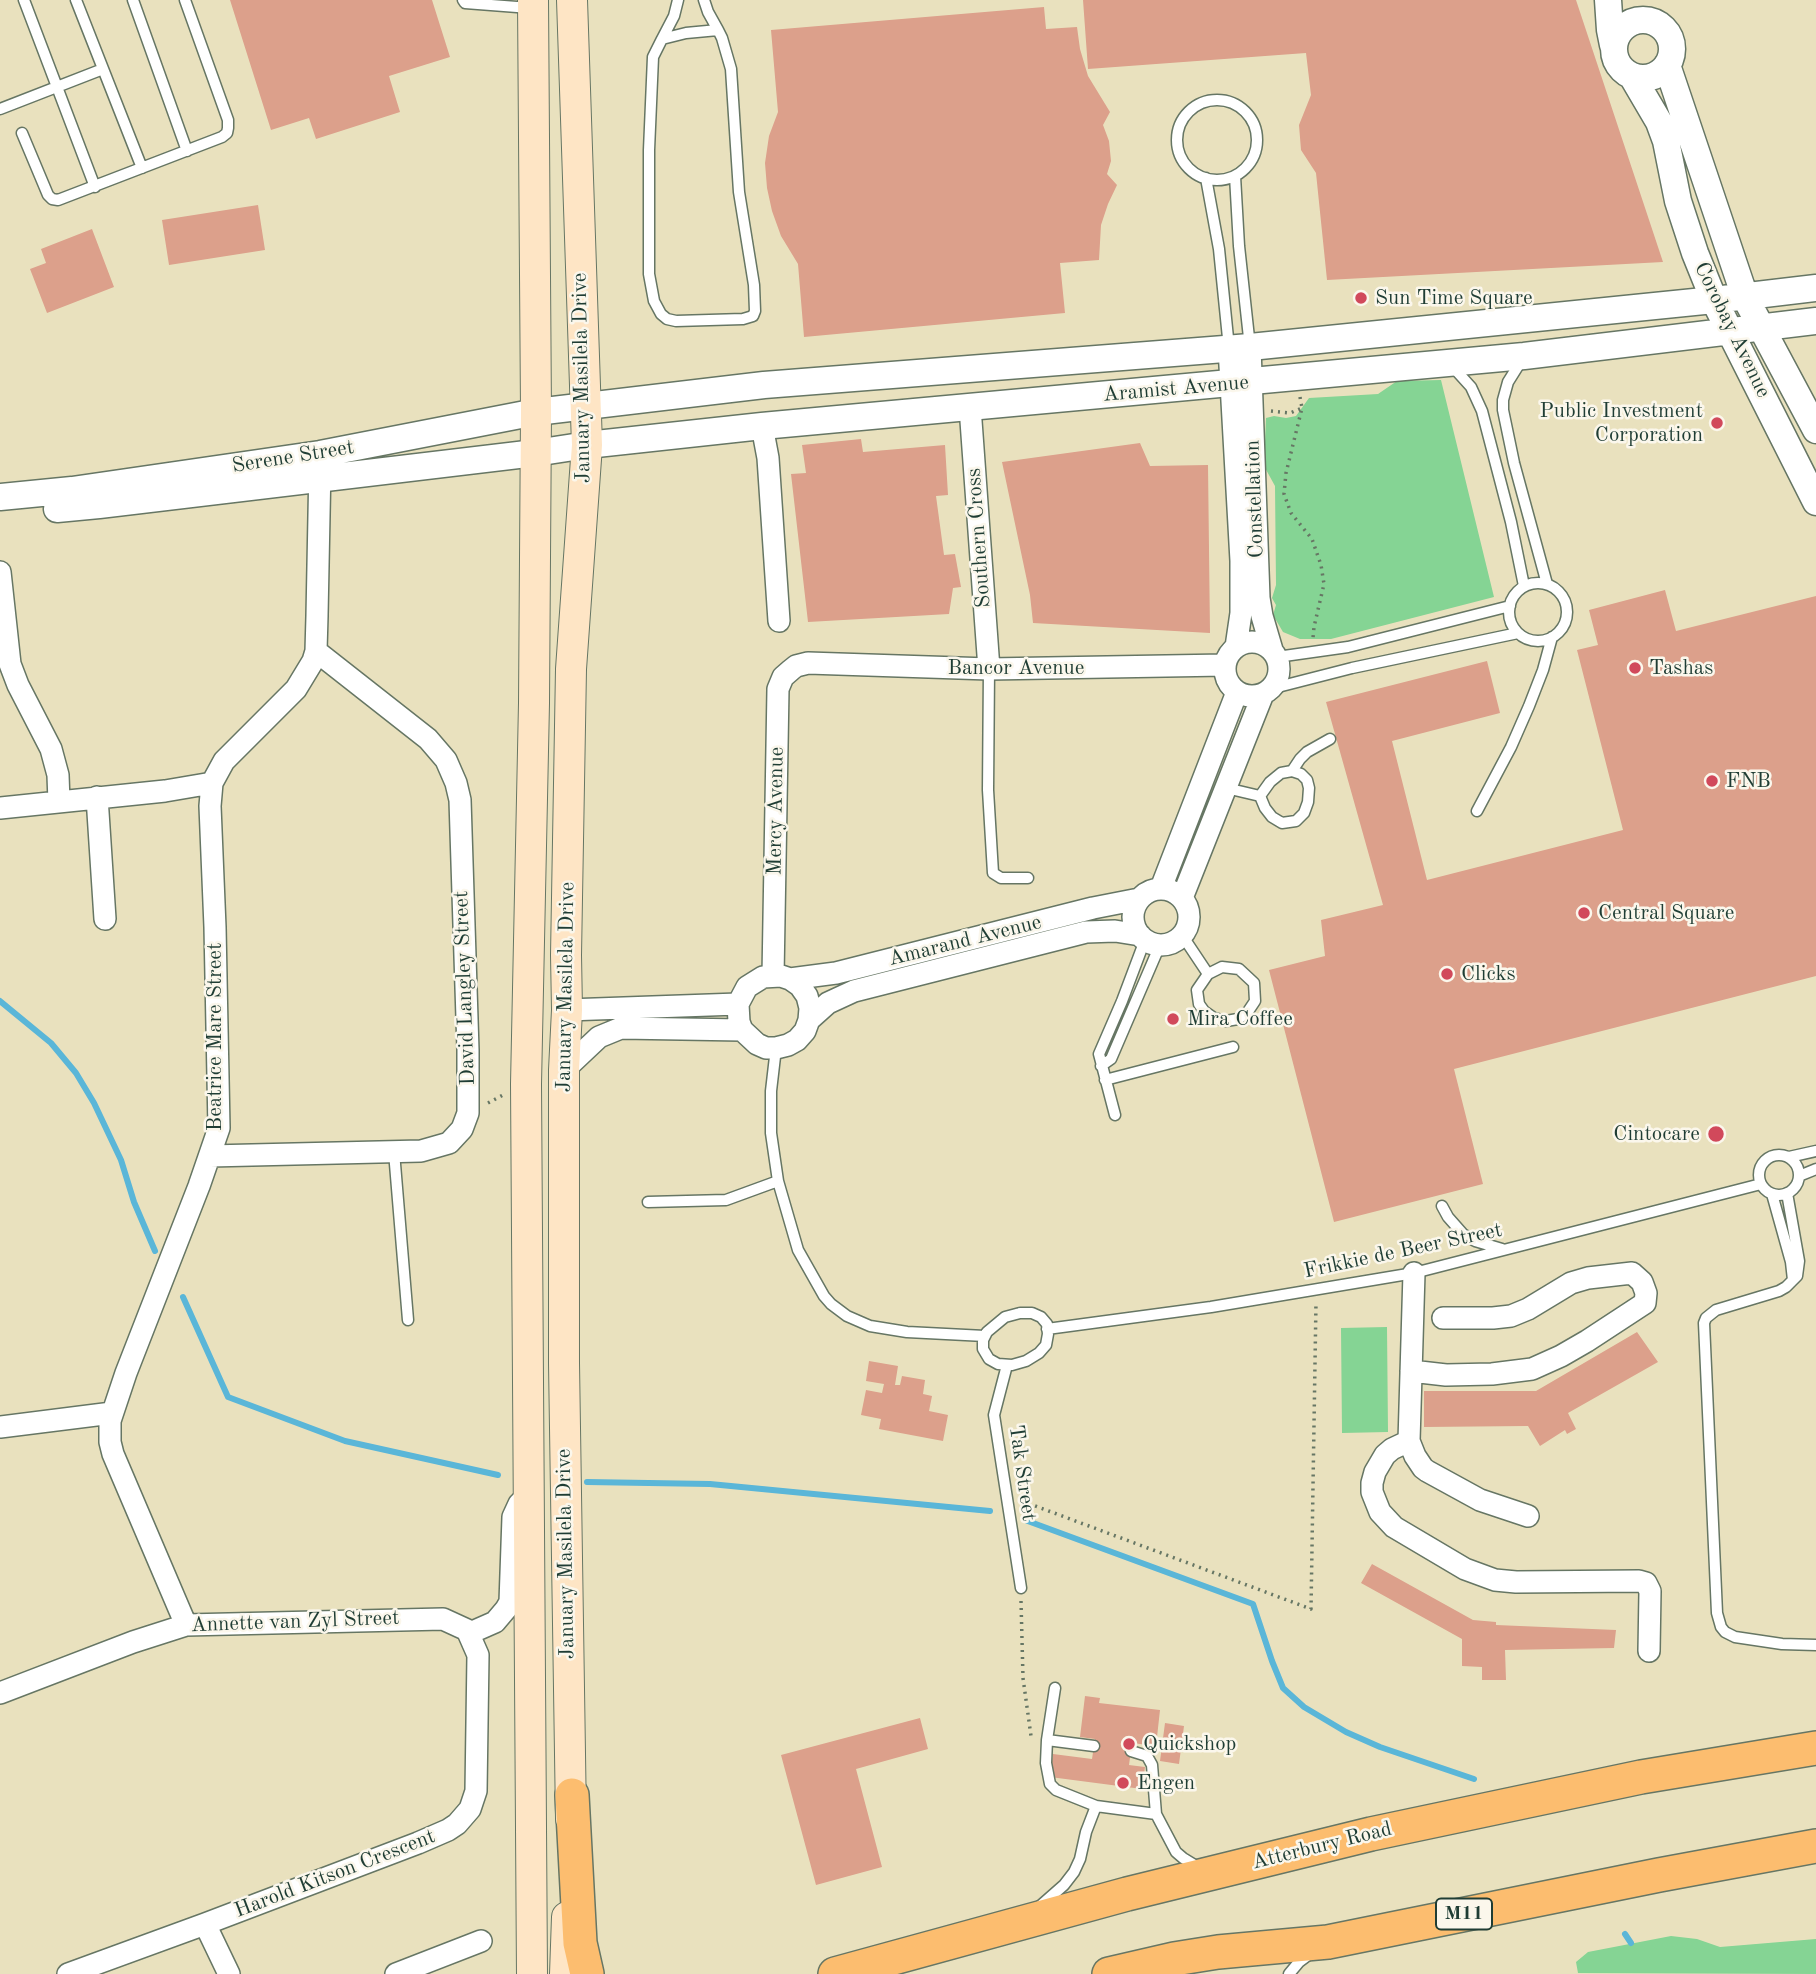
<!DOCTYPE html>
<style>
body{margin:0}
canvas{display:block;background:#e9e1be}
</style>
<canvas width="1816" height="1974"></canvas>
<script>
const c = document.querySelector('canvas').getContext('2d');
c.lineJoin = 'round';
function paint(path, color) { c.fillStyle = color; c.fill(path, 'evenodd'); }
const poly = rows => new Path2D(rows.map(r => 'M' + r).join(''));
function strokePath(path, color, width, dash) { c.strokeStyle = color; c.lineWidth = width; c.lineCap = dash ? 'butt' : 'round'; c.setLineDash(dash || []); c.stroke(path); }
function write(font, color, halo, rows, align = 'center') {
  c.font = font + ' "Old Standard TT",serif'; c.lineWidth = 5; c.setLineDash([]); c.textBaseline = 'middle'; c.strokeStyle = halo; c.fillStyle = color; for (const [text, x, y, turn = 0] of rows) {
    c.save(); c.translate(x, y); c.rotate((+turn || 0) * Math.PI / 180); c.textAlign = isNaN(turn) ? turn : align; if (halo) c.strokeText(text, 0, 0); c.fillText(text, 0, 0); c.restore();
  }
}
const green = poly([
 [1441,380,1494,597,1331,639,1300,639,1283,632,1273,615,1276,605,1272,598,1276,585,1275,486,1264,466,1266,418,1274,416,1286,418,1296,416,1309,398,1378,394,1397,381],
 [1387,1327,1388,1432,1342,1433,1341,1328],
 [1671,1936,1697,1939,1720,1947,1816,1939,1816,1974,1578,1973,1576,1962,1588,1952]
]);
const stream = poly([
 [0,1001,51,1043,76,1073,94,1103,121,1160,134,1202,155,1251],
 [183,1297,228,1397,345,1441,498,1475],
 [587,1482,710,1484,990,1511],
 [1025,1520,1253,1604,1272,1661,1283,1688,1304,1707,1346,1732,1380,1747,1474,1779],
 [1625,1934,1631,1943]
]);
const building = poly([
 [230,0,432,0,450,57,389,76,400,112,316,139,309,118,271,130],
 [1083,0,1576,0,1663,262,1327,280,1316,173,1301,150,1299,125,1311,95,1306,53,1088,69],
 [1044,7,1046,29,1077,27,1080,49,1088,76,1110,112,1103,125,1109,141,1111,161,1107,174,1117,185,1108,204,1101,225,1099,260,1060,263,1065,313,804,337,798,264,781,236,772,211,767,188,765,163,769,136,778,112,771,30],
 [258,205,265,250,169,265,162,220],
 [92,229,114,287,47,313,30,269,46,263,41,249],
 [861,439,863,452,945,445,948,495,936,496,944,555,955,554,961,587,953,588,949,614,808,622,791,474,806,473,802,445],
 [1140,443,1150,466,1208,465,1210,633,1033,623,1030,595,1002,462],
 [1665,590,1676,631,1816,596,1816,976,1454,1069,1483,1184,1334,1222,1269,970,1325,956,1321,920,1383,905,1326,702,1487,661,1500,713,1392,741,1427,880,1623,830,1577,650,1598,645,1589,610],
 [1637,1332,1658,1362,1568,1413,1576,1429,1567,1434,1565,1430,1540,1446,1528,1426,1424,1427,1424,1391,1536,1391],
 [869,1361,898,1366,895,1385,900,1385,902,1376,925,1380,923,1394,932,1396,929,1411,948,1415,943,1441,879,1429,881,1419,861,1415,866,1390,882,1393,884,1384,866,1381],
 [1372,1564,1473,1620,1496,1622,1496,1625,1616,1630,1614,1648,1505,1650,1506,1680,1482,1680,1482,1667,1462,1666,1462,1639,1361,1583],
 [1085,1696,1100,1698,1099,1703,1160,1710,1156,1746,1132,1743,1129,1765,1145,1767,1142,1789,1050,1777,1053,1754,1092,1759,1095,1739,1080,1737],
 [920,1718,928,1749,856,1769,882,1867,816,1885,781,1755],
 [1165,1723,1184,1726,1179,1764,1160,1761]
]);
const path = poly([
 [1300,397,1302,408,1286,473,1284,494,1291,513,1312,539,1321,565,1324,584,1314,627,1313,638],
 [1271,411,1290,413,1302,408],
 [488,1103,503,1095],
 [1022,1501,1311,1609,1316,1302],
 [1021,1601,1023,1678,1031,1736]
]);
const service = poly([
 [24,0,95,187],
 [76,0,142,168],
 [133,0,187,151],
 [463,0,465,3,530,8],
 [704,0,708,12,718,30,722,38,731,69,739,192,754,285,755,311,753,316,743,319,676,321,667,319,661,314,654,301,649,274,649,150,653,57,662,39,686,33,718,30],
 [662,39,674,16,678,0],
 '1177 140a40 40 0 1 1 80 0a40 40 0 1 1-80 0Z',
 [0,109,103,69],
 [22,133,48,195,52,199,58,200,222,137,227,133,228,128,228,120,185,0],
 [1235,176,1239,246,1250,347],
 [1206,178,1219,249,1229,348],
 [1523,358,1508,382,1503,400,1503,410,1514,463,1547,584],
 [1452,366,1471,387,1482,411,1511,522,1524,586],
 '1509 612a29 29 0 1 1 58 0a29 29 0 1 1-58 0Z',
 [1277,657,1348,647,1510,606],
 [989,669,988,790,993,873,1001,878,1028,878],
 [1270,689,1352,668,1518,633],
 [1292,771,1301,774,1307,780,1309,788,1308,802,1304,813,1296,821,1282,823,1272,817,1265,808,1260,796,1270,782,1281,773,1292,771],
 [1292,771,1300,759,1307,752,1330,739],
 [1226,788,1260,796],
 [1477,811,1511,747,1529,706,1543,670,1552,637],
 [1182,935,1208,974],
 [1222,967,1239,969,1254,983,1255,1001,1247,1013,1238,1019,1226,1021,1214,1018,1204,1011,1199,1004,1197,990,1208,974,1222,967],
 [776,1048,771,1091,771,1133,778,1181,798,1250,824,1296,831,1304,847,1316,870,1326,907,1332,985,1336],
 [1101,1066,1111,1059,1160,945],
 [1105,1080,1233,1047],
 [1115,1115,1099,1054,1122,1001,1145,940],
 [394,1152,408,1320],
 '1759 1175a20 20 0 1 1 40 0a20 20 0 1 1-40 0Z',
 [1789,1157,1816,1151],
 [1799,1176,1816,1169],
 [1787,1193,1799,1261,1797,1276,1786,1287,1779,1291,1716,1310,1706,1318,1704,1323,1717,1613,1721,1627,1725,1632,1735,1637,1782,1644,1816,1645],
 [1772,1194,1791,1262,1793,1280],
 [648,1202,726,1200,778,1181],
 [1442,1206,1448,1217,1463,1234,1475,1241,1502,1249],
 [1020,1313,1032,1313,1041,1317,1047,1324,1048,1334,1046,1345,1039,1353,1026,1361,1012,1365,998,1364,989,1359,983,1349,983,1340,987,1332,1005,1317,1020,1313],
 [1047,1329,1211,1307,1414,1273,1761,1184],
 [1007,1365,994,1415,1021,1588],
 [1055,1688,1047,1740,1094,1746],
 [1047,1740,1046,1763,1050,1784,1056,1790,1096,1806],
 [1131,1751,1147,1756,1152,1765,1156,1814],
 [1039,1907,1064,1885,1074,1872,1080,1859,1086,1832,1096,1806,1156,1814,1176,1852,1183,1858,1201,1869],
 [1289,1974,1299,1962,1311,1953]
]);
const minor = poly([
 [1250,347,1259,598,1262,616,1272,650],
 [1229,348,1241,561,1241,613,1236,647],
 [970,407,989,669],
 [762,426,768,458,779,621],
 [0,572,10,664,18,685,51,749,58,775,59,802],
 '1225 669a27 27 0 1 1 54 0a27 27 0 1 1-54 0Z',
 [97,797,105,919],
 [0,808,165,791,212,783],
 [1161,888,1237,692],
 '1133 917a28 28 0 1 1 56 0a28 28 0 1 1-56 0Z',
 [1182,898,1263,694],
 [773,976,778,689,783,677,791,670,796,666,808,663,989,669,1225,665],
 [790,979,800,986,807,996,810,1008,809,1020,805,1031,797,1040,788,1045,776,1048,766,1048,757,1044,742,1030,739,1022,738,1004,747,987,763,977,781,976,790,979,836,973,1093,908,1139,899],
 [567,1010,738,1004],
 [809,1020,828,1003,854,991,1086,932,1115,931,1140,935],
 [564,1070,599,1037,621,1028,742,1030],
 [210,1156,421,1151,449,1143,462,1129,468,1113,468,1050,460,800,456,783,446,760,428,739,316,651],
 [1414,1273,1409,1441,1415,1456,1423,1468,1427,1471,1480,1500,1528,1516],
 [1411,1371,1446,1375,1492,1374,1532,1369,1561,1356,1587,1341,1645,1303,1646,1293,1642,1282,1632,1273,1588,1278,1571,1283,1528,1309,1511,1316,1493,1318,1443,1318],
 [0,1427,112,1413],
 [1409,1441,1392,1449,1385,1455,1375,1472,1372,1483,1372,1492,1380,1512,1394,1527,1465,1569,1495,1580,1516,1582,1639,1581,1646,1583,1650,1591,1649,1651],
 [186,1625,113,1454,110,1442,110,1421,126,1373,199,1186,219,1128,215,927,210,806,212,783,224,761,296,689,313,661,316,651,317,616,320,465],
 [470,1633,495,1622,506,1609,510,1602,513,1517,519,1504,529,1494],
 [0,1693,133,1642,186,1625,443,1619,467,1630,478,1655,476,1791,470,1809,457,1824,448,1830,418,1843,205,1924,68,1974],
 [205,1924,229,1974],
 [396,1974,481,1941]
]);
const tertiary = poly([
 [1608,0,1610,30,1613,45],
 '1614 49a29 29 0 1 1 58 0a29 29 0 1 1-58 0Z',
 [1667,65,1745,297,1816,430],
 [1632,76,1659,122,1666,141,1678,201,1695,253,1714,300,1816,502],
 [0,497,72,490,320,454,536,412,764,385,1250,347,1714,300,1816,288],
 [57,509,99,505,535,453,587,445,762,426,1524,356,1816,321]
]);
const secondary = poly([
 [571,1819,564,1363,564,1070,567,1010,566,955,571,669,587,445,572,0],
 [532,1974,526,1084,534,703,536,412,533,0],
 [565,1974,567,1917]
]);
const primary = poly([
 [572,1795,580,1943,587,1974],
 [835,1974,1127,1894,1371,1834,1641,1777,1816,1748],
 [1109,1974,1174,1959,1218,1952,1328,1942,1659,1875,1816,1846]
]);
const markers = [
 [1361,298,7,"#d1495b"],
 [1717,423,7,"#d1495b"],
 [1635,668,7,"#d1495b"],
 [1712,781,7,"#d1495b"],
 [1584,913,7,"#d1495b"],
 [1447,974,7,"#d1495b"],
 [1173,1019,7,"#d1495b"],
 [1716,1134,9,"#d1495b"],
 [1129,1744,7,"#d1495b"],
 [1123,1783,7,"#d1495b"]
];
const shields = [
 [1464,1914,56]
];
const shieldNames = [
 ["M11",1464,1914]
];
const poiNames = [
 ["Sun Time Square",1375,298],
 ["Public Investment",1703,411,"right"],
 ["Corporation",1703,435,"right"],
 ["Tashas",1649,668],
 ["FNB",1726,781],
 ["Central Square",1598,913],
 ["Clicks",1461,974],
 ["Mira Coffee",1187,1019],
 ["Cintocare",1700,1134,"right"],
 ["Quickshop",1143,1744],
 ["Engen",1137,1783]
];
const streetNames = [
 ["Corobay Avenue",1732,330,64],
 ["January Masilela Drive",582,378,-91],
 ["Aramist Avenue",1176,389,-5],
 ["Serene Street",293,457,-9],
 ["Constellation",1255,499,-92],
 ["Southern Cross",979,538,-94],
 ["Bancor Avenue",1016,668],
 ["Mercy Avenue",776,811,-89],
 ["Amarand Avenue",965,941,-14],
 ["January Masilela Drive",566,987,-89],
 ["David Langley Street",465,988,-92],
 ["Beatrice Mare Street",215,1037,-90],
 ["Frikkie de Beer Street",1403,1251,-12],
 ["Tak Street",1022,1473,82],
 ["January Masilela Drive",566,1554,-91],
 ["Annette van Zyl Street",295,1622,-2],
 ["Atterbury Road",1322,1846,-14],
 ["Harold Kitson Crescent",335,1874,-21]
];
paint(green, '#85d494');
strokePath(stream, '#5ab6d8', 6);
paint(building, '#dca08b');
strokePath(service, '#667664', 13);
strokePath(minor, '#667664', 24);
strokePath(tertiary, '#667664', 29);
strokePath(secondary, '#667664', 32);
strokePath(primary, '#667664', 36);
strokePath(path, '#667664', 3.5, [2, 5]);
strokePath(service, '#fff', 10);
strokePath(minor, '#fff', 21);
strokePath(tertiary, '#fff', 26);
strokePath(secondary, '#fee5c5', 30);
strokePath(primary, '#fcbd6f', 33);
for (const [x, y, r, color] of markers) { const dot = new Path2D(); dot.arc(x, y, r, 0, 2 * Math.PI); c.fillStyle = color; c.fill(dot); strokePath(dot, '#fbf7ec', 2.5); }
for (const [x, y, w] of shields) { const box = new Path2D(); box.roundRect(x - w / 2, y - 15.5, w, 31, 5); c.fillStyle = '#fbf7ec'; c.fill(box); strokePath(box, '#1f3d34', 2); }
write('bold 19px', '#1f3d34', null, shieldNames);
write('21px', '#1f3d34', '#fbf7ec', poiNames, 'left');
write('21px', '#1f3d34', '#fbf7ec', streetNames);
</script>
